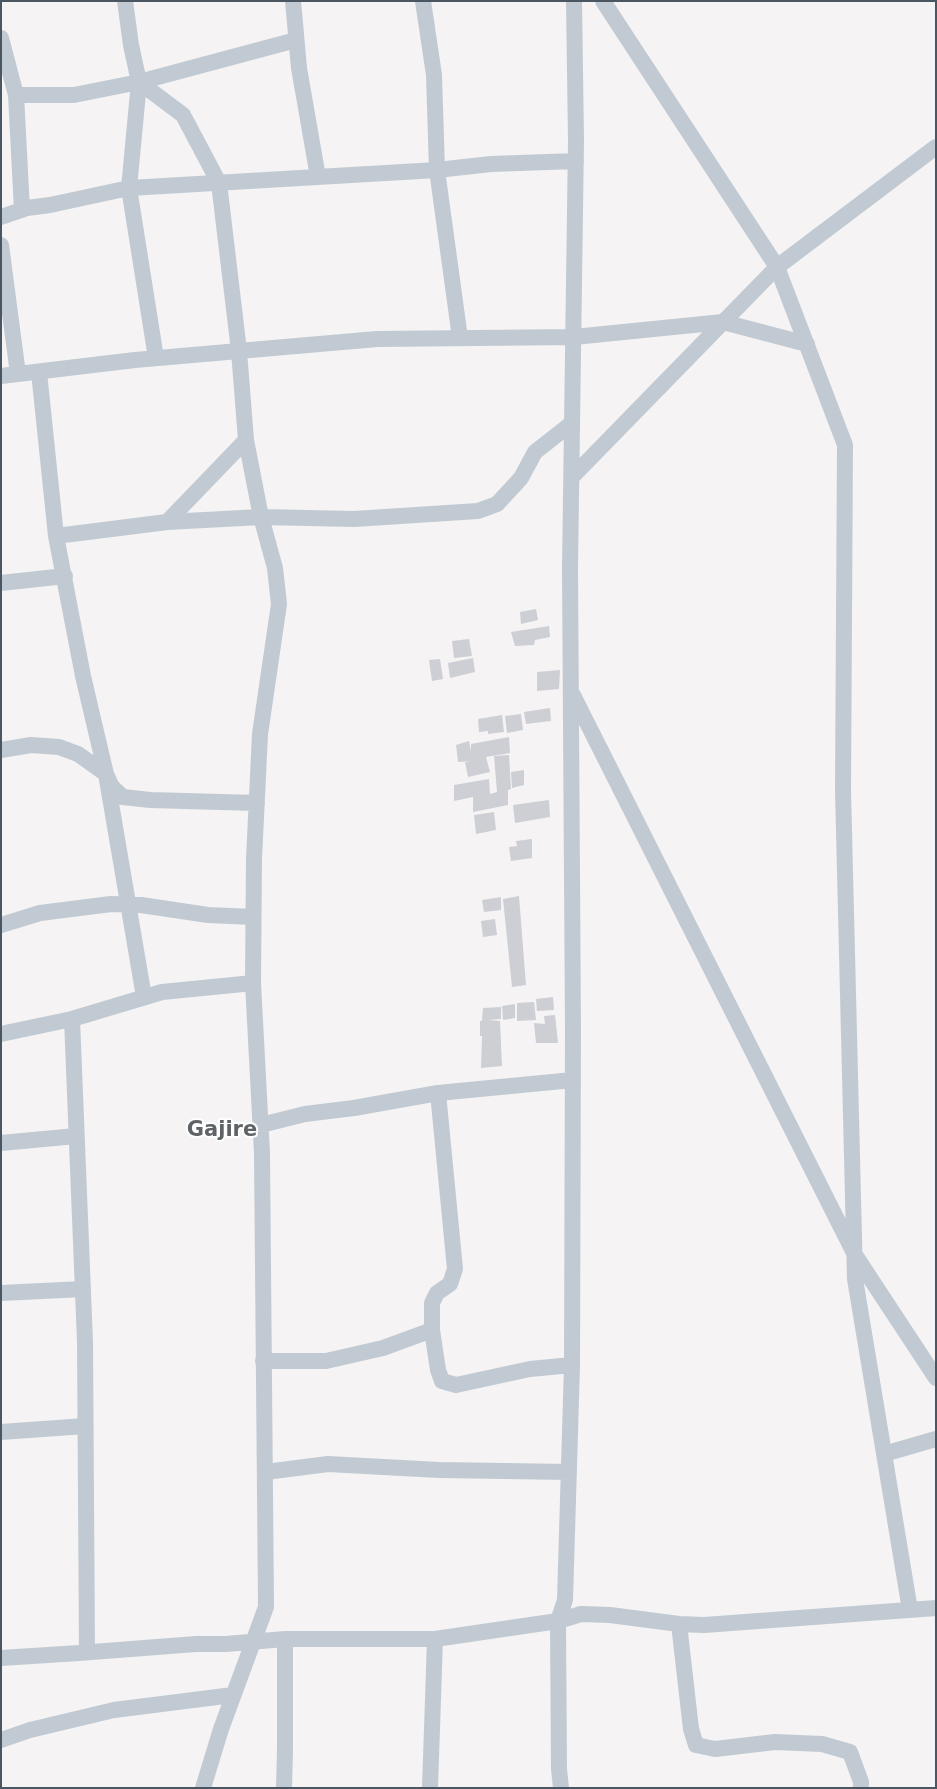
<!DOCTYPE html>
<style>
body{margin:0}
#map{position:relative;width:937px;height:1789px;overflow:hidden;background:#f5f3f3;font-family:"DejaVu Sans",sans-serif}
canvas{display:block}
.frame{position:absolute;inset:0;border:2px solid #4a5661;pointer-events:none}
</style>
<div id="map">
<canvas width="937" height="1789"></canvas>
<div class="frame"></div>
</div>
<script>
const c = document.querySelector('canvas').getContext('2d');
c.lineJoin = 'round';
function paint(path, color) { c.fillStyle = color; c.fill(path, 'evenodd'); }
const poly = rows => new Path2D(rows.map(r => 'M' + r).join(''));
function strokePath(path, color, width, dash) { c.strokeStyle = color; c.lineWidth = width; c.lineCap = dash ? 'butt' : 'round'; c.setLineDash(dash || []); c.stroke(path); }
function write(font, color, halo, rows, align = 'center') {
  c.font = font + ' "DejaVu Sans",sans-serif'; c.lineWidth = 4; c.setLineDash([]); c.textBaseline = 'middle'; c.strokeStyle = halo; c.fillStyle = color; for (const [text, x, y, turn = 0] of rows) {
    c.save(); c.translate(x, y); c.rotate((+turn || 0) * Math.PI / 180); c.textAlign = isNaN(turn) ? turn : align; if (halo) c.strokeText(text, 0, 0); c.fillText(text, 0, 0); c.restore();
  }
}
const building = poly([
 [536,609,538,620,521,624,520,612],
 [549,626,550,637,535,640,534,645,515,646,511,632],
 [469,639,472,656,454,658,452,641],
 [473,658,475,672,450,678,448,663],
 [440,659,443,679,432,681,429,660],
 [560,670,559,689,537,691,537,672],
 [550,708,551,721,526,724,524,712],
 [521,714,523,730,507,733,505,716],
 [502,715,504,732,488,734,488,731,479,732,478,719],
 [509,737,510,753,486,757,490,772,468,777,465,762,471,761,458,762,456,745,469,741,471,752,471,744],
 [509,755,511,789,508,790,508,805,473,812,473,797,454,801,454,785,489,779,490,794,497,792,494,756],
 [524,770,524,785,512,788,511,772],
 [549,800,550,817,515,823,513,805],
 [494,812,496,830,476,834,474,815],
 [532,839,532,858,511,861,509,847,517,846,516,841],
 [519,896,526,985,512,987,503,899],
 [501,897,501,910,484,912,482,900],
 [495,919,497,935,483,937,481,921],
 [553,997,554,1010,537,1011,536,999],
 [534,1002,536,1020,517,1021,517,1003],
 [515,1004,515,1018,503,1020,502,1006],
 [501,1007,501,1019,488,1020,500,1021,502,1066,481,1068,482,1038,482,1036,480,1036,480,1021,482,1021,483,1008],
 [555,1015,558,1043,536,1043,534,1023,545,1024,544,1016]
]);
const minor = poly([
 [125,1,131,45,139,82,183,115,219,183,239,351,246,440,261,517,275,568,279,604,260,734,254,859,253,983,262,1153,266,1607,221,1729,203,1788],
 [293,1,299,68,318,177],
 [423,1,434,75,437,170,460,338],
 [603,1,777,267,845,445,843,790,855,1279,910,1610],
 [1,38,16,95,22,210],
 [139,82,296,40],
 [16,95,74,95,139,82,129,188,156,358],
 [1,217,27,208,50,205,129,188,437,170,491,164,576,161],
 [1,245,18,374],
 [39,372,56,536,83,676,106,774,144,997],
 [1,376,135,360,377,339,574,337,723,322,807,344],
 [572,477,777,267,936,147],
 [167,522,246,440],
 [56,536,167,522,261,517,354,519,478,511,497,504,521,478,535,452,572,423],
 [1,583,65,576],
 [573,695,855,1255,936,1378],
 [1,750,31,745,59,747,78,754,106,774,112,787,123,797,150,800,257,803],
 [1,925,40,913,111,904,141,905,208,915,253,917],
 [72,1019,85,1342,87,1651],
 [1,1034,72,1019,162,992,253,983],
 [438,1093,455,1269,450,1284,437,1293,432,1303,432,1330,438,1370,442,1381,456,1385,530,1369,572,1365],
 [261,1125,305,1114,354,1108,438,1093,573,1080],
 [1,1143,76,1136],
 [1,1293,83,1289],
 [263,1361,326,1361,383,1348,432,1330],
 [1,1432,85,1426],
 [884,1454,936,1439],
 [266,1472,328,1464,439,1470,569,1472],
 [679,1624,691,1729,696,1745,715,1749,775,1742,822,1744,850,1752,861,1782,861,1788],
 [1,1658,79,1653,196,1644,226,1644,285,1639,435,1639,558,1621,581,1614,610,1615,679,1624,704,1625,936,1608],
 [1,1740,30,1730,114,1710,233,1695],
 [284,1788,285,1750,285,1639],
 [430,1788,435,1639],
 [561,1788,559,1769,558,1621,565,1600,572,1365,573,1030,570,568,576,140,574,1]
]);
const districtNames = [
 ["Gajire",222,1131]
];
paint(building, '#cdcfd5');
strokePath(minor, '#c1cad2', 16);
write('bold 21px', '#5f6368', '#fff', districtNames);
</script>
